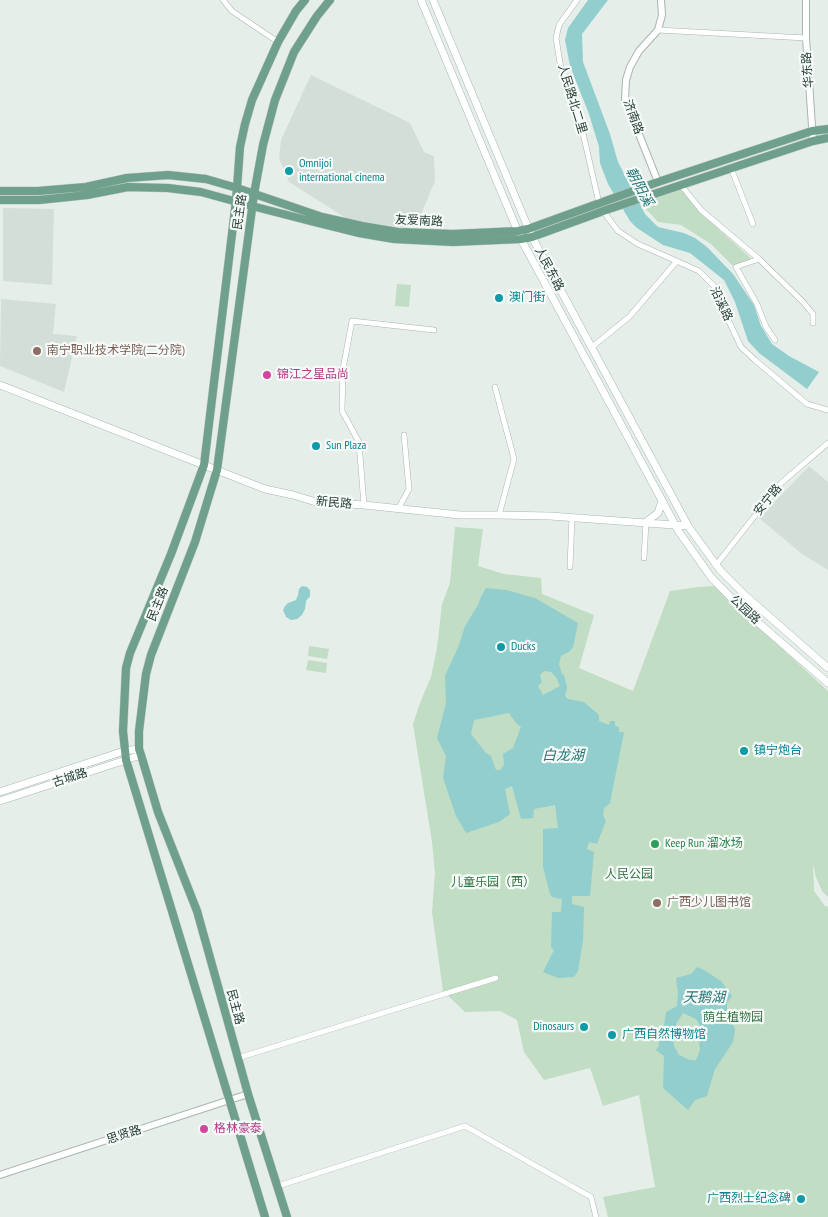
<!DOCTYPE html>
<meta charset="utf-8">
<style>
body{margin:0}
canvas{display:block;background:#e6eee9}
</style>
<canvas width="828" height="1217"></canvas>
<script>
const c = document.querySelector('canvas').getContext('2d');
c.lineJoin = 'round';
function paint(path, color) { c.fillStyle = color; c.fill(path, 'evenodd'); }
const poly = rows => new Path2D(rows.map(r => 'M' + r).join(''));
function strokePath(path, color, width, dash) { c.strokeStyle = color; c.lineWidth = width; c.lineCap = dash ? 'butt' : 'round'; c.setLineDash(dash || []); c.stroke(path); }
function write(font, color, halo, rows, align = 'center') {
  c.font = font + ' "PT Sans Narrow","Noto Sans SC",sans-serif'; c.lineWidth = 4.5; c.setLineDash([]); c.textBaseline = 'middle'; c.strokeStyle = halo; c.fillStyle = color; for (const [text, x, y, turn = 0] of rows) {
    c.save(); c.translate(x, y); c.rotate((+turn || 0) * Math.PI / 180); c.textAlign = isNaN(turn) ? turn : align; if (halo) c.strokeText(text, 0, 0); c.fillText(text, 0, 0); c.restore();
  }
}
const built = poly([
 [311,75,410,123,424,152,434,156,435,181,417,224,407,228,349,220,289,182,279,158,281,140],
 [3,208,54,209,52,285,3,281],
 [1,299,56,304,53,334,77,336,64,392,0,366],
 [809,466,828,482,828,570,802,554,759,518]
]);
const green = poly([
 [680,188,701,213,755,262,734,267,711,244,681,225,658,222,644,207,641,201],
 [397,284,411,285,409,307,395,306],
 [455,527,483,529,478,566,504,574,541,578,542,594,594,615,579,668,633,691,670,591,698,587,714,586,828,691,828,897,822,891,816,877,813,863,814,891,825,906,828,907,828,1217,608,1217,603,1197,655,1187,639,1095,603,1106,590,1068,544,1080,524,1052,517,1020,500,1011,465,1012,443,991,432,912,435,873,432,842,413,724,420,703,431,677,437,648,442,604,450,583],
 [309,646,329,649,327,659,308,656],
 [308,660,327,663,326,673,306,670]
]);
const water = poly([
 [588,0,608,0,582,34,583,62,610,134,618,162,645,214,658,227,684,233,695,238,707,247,733,274,754,305,761,326,772,344,789,356,819,372,807,389,759,353,748,341,735,302,724,280,690,253,663,245,637,228,630,221,608,184,600,163,599,147,589,114,570,66,565,40,568,28],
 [302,586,307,587,310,590,310,596,306,601,305,609,302,615,297,619,291,620,286,617,283,610,285,606,288,603,296,600,298,595,299,589],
 [486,588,506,590,535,598,578,623,573,647,570,651,561,656,559,664,562,674,564,675,567,687,565,696,568,699,584,702,599,715,599,721,609,725,610,721,615,721,615,726,619,727,619,732,624,732,610,803,604,808,603,815,606,821,597,844,589,842,587,849,594,852,590,896,572,896,572,904,584,907,583,941,578,971,574,977,558,978,543,972,554,950,551,947,552,912,561,912,562,899,552,897,550,894,543,867,543,829,558,828,555,805,534,809,533,818,521,819,512,786,505,789,510,814,499,822,466,833,456,816,443,778,446,756,437,738,446,703,445,676,459,645,465,626,478,605,481,597],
 [544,671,551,672,556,677,560,686,543,695,538,686,542,682,540,675],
 [509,713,516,723,521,727,513,748,503,754,504,765,500,770,496,770,491,756,486,753,471,734,474,720],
 [697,967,704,970,721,981,732,996,727,1003,727,1012,735,1029,733,1042,715,1069,707,1096,695,1100,688,1110,663,1088,664,1056,656,1050,659,1046,659,1038,664,1026,666,1012,677,1006,678,993,676,978,691,974],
 [683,1013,696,1019,701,1027,698,1034,700,1050,696,1060,690,1060,679,1055,674,1046,673,1039,677,1032,676,1024]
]);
const minor = poly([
 [223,0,232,11,278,42],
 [577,0,559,25,556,38,560,63,568,91,582,129,599,203],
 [658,30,806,38],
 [731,168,753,224],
 [681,185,701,210,759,259,803,302,813,314,813,323],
 [603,211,618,231,638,244,699,271,716,288,726,315,741,347,755,360,807,404,828,410],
 [759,259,736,267,757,304,766,327,775,340],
 [592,347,629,317,677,261],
 [495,387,514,459,499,515],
 [364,505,359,442,342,411,343,369,352,321,434,330],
 [398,509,409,489,404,435],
 [644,558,646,522],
 [716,565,780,484,828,443],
 [570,567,572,517],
 [238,1058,444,994,496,978],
 [278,1186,465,1126,591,1197,596,1217]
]);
const tertiary = poly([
 [806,0,806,38,813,141],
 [658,182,625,99,626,80,630,67,639,51,658,30,662,15,661,0],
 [0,1175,248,1094]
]);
const secondary = poly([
 [421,0,521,239,679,532,711,577,739,606,828,683],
 [433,0,532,237,688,526,720,570,747,597,828,668],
 [0,385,265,489,293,495,316,502,364,505,460,515,499,515,550,516,688,526],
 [646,522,658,513,662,500],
 [0,792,124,751,139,749],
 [0,801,141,755]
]);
const primary = poly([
 [0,191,38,191,86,187,127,178,168,175,206,179,237,188,322,217,362,226,398,232,453,234,518,231,528,229,658,182,812,131,828,129],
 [0,200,39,200,87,195,128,187,168,188,201,192,252,206,318,223,359,233,394,239,453,242,521,239,532,237,606,210,813,141,828,138],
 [265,1217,126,760,123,731,126,668,130,653,171,554,204,465,236,201,240,147,245,124,252,100,278,42,296,11,305,0],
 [287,1217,248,1094,197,911,158,812,141,755,139,749,139,731,146,674,151,655,195,542,217,470,254,194,263,145,275,100,294,52,317,16,330,0]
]);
const markers = [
 [289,171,5,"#0f9aa8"],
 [499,298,5,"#0f9aa8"],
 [37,351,5,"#8d6e63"],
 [267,375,5,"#d1479c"],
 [316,446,5,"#0f9aa8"],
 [501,647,5,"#0f9aa8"],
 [744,751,5,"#0f9aa8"],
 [655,844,5,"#2e9e5b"],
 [657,903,5,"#8d6e63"],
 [584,1027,5,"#0f9aa8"],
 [612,1035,5,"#0f9aa8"],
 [204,1129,5,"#d1479c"],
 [801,1199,5,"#0f9aa8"]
];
const streetNames = [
 ["华东路",808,70,-94],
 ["人民路北二里",572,99,73],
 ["济南路",633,117,70],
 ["民主路",240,212,-82],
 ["友爱南路",419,221,3],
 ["人民东路",549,269,62],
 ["沿溪路",721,304,65],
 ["安宁路",768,500,-51],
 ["新民路",334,503,5],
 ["民主路",158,604,-68],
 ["公园路",745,610,43],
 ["古城路",70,778,-18],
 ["民主路",235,1007,75],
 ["思贤路",124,1135,-18]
];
const cultureNames = [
 ["Omnijoi",299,164],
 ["international cinema",299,178],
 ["澳门街",509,298],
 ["Sun Plaza",326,446],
 ["Ducks",511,647],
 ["镇宁炮台",754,751],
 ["Dinosaurs",574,1027,"right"],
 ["广西自然博物馆",622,1035],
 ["广西烈士纪念碑",791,1199,"right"]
];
const educationNames = [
 ["南宁职业技术学院(二分院)",47,351],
 ["广西少儿图书馆",667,903]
];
const hotelNames = [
 ["锦江之星品尚",277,375],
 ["格林豪泰",214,1129]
];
const leisureNames = [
 ["Keep Run 溜冰场",665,844]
];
const parkNames = [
 ["人民公园",629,875],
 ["儿童乐园（西）",493,883],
 ["荫生植物园",733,1018]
];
const waterNames = [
 ["朝阳溪",639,187,62],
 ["白龙湖",563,756],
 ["天鹅湖",704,998]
];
paint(built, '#d4ded8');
paint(green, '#c1ddc4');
paint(water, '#92cece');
strokePath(minor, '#a9b6af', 6);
strokePath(tertiary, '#a9b6af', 8);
strokePath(secondary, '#a5b9af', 8);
strokePath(primary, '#c2c9c6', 9);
strokePath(minor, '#fff', 5);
strokePath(tertiary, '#fff', 6);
strokePath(secondary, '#fff', 7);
strokePath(primary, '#6ea08b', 8);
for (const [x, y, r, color] of markers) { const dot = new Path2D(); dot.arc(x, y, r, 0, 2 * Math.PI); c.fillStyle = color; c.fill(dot); strokePath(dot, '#f6faf8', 2); }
write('12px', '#263f34', '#f6faf8', streetNames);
write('12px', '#0d838f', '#f6faf8', cultureNames, 'left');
write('12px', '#785e54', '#f6faf8', educationNames, 'left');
write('12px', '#b23c85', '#f6faf8', hotelNames, 'left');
write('12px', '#27864d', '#f6faf8', leisureNames, 'left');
write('12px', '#327341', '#f6faf8', parkNames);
write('italic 14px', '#237777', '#f6faf8', waterNames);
</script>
